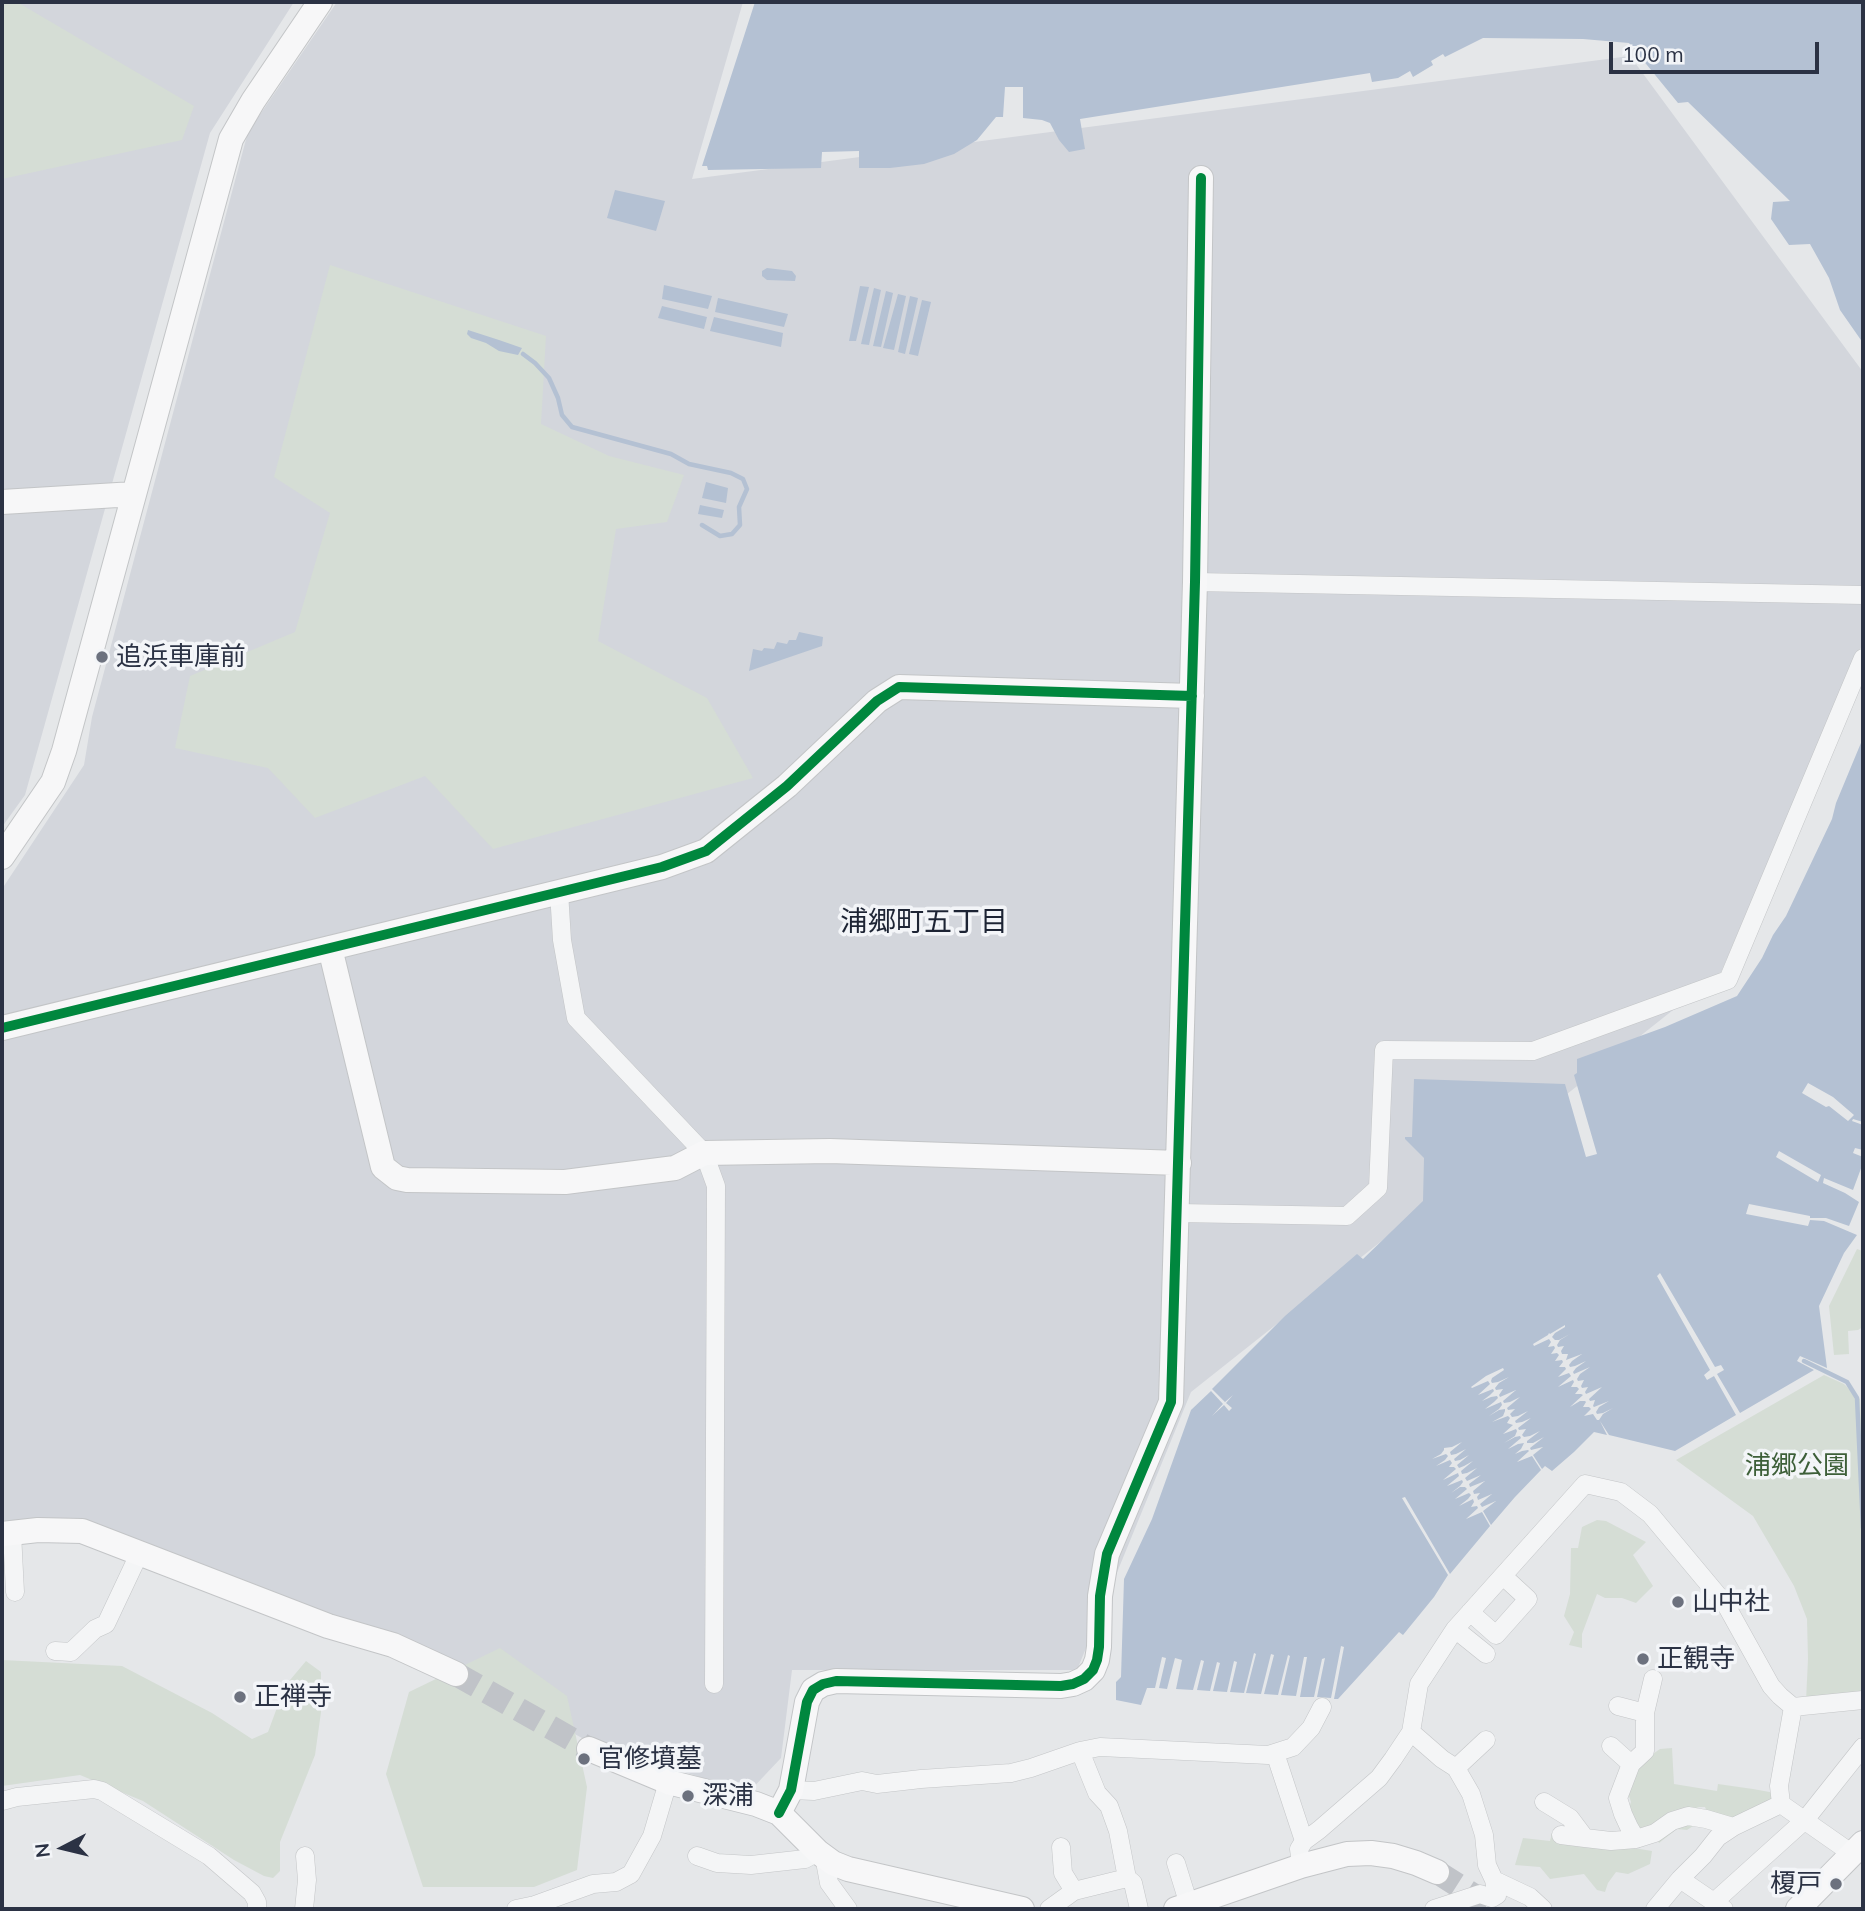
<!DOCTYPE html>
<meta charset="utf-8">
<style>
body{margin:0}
#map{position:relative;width:1865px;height:1911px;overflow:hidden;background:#e5e7e9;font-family:Mulish,sans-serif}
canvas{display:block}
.frame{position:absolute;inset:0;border:4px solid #2b3244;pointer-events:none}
.north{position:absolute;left:28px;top:1813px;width:70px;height:70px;-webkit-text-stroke:5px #f3f5f8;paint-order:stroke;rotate:263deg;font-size:19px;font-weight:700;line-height:28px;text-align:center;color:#2b3244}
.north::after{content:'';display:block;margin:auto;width:24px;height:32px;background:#2b3244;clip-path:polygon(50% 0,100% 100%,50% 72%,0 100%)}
.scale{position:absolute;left:1609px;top:42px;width:210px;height:32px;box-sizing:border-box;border:4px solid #2b3244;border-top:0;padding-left:9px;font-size:21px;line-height:24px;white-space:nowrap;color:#2b3244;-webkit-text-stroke:5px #f3f5f8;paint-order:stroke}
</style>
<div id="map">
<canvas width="1865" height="1911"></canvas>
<div class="frame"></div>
<div class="north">N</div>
<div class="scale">100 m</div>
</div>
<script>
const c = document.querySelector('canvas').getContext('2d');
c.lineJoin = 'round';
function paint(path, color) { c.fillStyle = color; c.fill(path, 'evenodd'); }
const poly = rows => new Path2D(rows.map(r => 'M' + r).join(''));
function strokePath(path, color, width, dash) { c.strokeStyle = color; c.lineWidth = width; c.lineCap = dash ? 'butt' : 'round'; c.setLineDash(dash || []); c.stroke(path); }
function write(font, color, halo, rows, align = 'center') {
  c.font = font + ' Mulish,"Noto Sans JP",sans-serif'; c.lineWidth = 7; c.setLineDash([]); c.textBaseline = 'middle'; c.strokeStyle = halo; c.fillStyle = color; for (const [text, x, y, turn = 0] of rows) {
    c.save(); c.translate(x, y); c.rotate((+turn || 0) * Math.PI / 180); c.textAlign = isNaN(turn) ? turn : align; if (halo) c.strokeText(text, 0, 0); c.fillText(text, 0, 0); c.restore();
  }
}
const built = poly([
 [2,2,294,2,210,133,25,795,2,827],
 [337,2,743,2,692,179,1630,56,1863,372,1863,643,1721,972,1191,1392,1077,1670,792,1670,781,1758,748,1793,582,1738,431,1655,84,1522,2,1523,2,889,84,765,92,717,248,132]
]);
const green = poly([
 [2,2,17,2,194,106,182,140,2,179],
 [330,265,546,336,541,424,609,456,684,475,667,522,616,529,598,641,707,698,753,778,493,849,425,776,315,818,268,768,175,748,190,676,295,632,330,513,274,477],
 [1857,1249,1863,1251,1863,1327,1858,1330,1848,1331,1849,1354,1834,1355,1829,1306],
 [1824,1375,1844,1384,1860,1399,1863,1463,1863,1694,1806,1701,1808,1659,1807,1619,1794,1586,1753,1516,1676,1460],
 [1597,1520,1606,1521,1646,1542,1633,1555,1653,1586,1636,1603,1622,1598,1605,1598,1597,1594,1582,1634,1582,1648,1569,1645,1574,1632,1564,1616,1570,1594,1571,1548,1578,1548,1582,1527],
 [500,1648,567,1696,587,1787,577,1870,534,1887,423,1887,386,1774,409,1692],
 [2,1660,122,1666,212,1713,252,1739,268,1732,285,1686,306,1661,321,1672,321,1712,315,1755,280,1842,280,1871,273,1878,264,1876,234,1860,143,1801,80,1775,2,1786],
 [1672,1748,1674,1784,1717,1791,1718,1784,1753,1789,1775,1793,1775,1801,1732,1822,1709,1816,1705,1807,1699,1807,1691,1810,1696,1824,1687,1830,1677,1829,1659,1843,1656,1836,1640,1832,1628,1810,1631,1802,1626,1787,1632,1772,1647,1758,1660,1749],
 [1552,1833,1580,1840,1579,1846,1627,1847,1652,1851,1650,1864,1628,1874,1616,1872,1608,1883,1605,1892,1597,1890,1584,1874,1550,1879,1540,1867,1515,1865,1523,1838,1550,1841]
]);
const water = poly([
 [755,2,1863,2,1863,343,1840,310,1829,278,1810,244,1789,245,1771,219,1773,202,1790,201,1688,102,1678,103,1629,43,1583,39,1483,38,1445,57,1443,54,1431,61,1433,65,1413,77,1410,71,1398,78,1372,82,1370,73,1080,119,1085,149,1069,152,1059,140,1050,123,1042,120,1023,118,1023,87,1005,87,1003,117,996,117,977,140,954,154,924,164,890,168,859,168,859,151,822,152,821,168,708,170,707,166,702,166],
 [615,190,665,201,656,231,607,218],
 [767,268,792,271,796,276,795,281,767,280,762,276,762,271],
 [664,285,712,296,708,309,662,299],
 [860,286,869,287,856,341,849,341],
 [874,288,881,290,869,345,861,344],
 [886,291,893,293,881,347,873,346],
 [898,294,906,296,894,350,883,348],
 [910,296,918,298,905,354,898,352],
 [718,298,788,314,784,327,715,312],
 [922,300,931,302,918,356,909,354],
 [662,306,707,317,704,329,658,318],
 [714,317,783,333,781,347,710,331],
 [468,330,499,340,522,348,518,355,499,351,486,343,471,338,467,334],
 [706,482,728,488,726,503,702,498],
 [700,505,724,510,722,518,698,514],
 [799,632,823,637,822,646,749,671,753,649,762,651,764,648,774,649,777,642,787,644,789,640,796,640],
 [1863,738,1863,1122,1853,1119,1852,1121,1863,1125,1863,1150,1855,1148,1853,1153,1863,1157,1863,1163,1853,1190,1824,1178,1823,1183,1845,1193,1859,1202,1849,1226,1826,1218,1810,1218,1810,1216,1749,1204,1746,1214,1808,1226,1810,1220,1824,1221,1857,1235,1844,1253,1819,1306,1827,1368,1800,1356,1797,1361,1814,1370,1740,1413,1717,1374,1724,1370,1721,1365,1715,1367,1660,1273,1657,1276,1710,1370,1704,1375,1707,1380,1714,1376,1736,1415,1675,1451,1609,1435,1600,1421,1607,1435,1594,1432,1574,1452,1552,1471,1545,1466,1542,1469,1533,1455,1543,1447,1531,1450,1530,1448,1544,1437,1533,1443,1527,1443,1527,1441,1540,1431,1530,1436,1524,1437,1522,1435,1526,1429,1519,1430,1518,1428,1531,1418,1522,1422,1516,1423,1515,1421,1528,1411,1518,1416,1512,1417,1510,1414,1515,1409,1508,1410,1507,1408,1520,1397,1510,1402,1504,1403,1503,1401,1516,1390,1500,1397,1499,1395,1503,1389,1496,1390,1495,1388,1499,1383,1509,1377,1498,1382,1492,1383,1491,1381,1492,1378,1504,1370,1503,1368,1486,1376,1471,1387,1472,1388,1488,1381,1490,1384,1478,1395,1493,1389,1494,1391,1490,1395,1482,1401,1491,1397,1497,1396,1498,1398,1494,1402,1485,1409,1501,1402,1502,1405,1499,1409,1489,1416,1499,1410,1505,1409,1505,1411,1503,1416,1492,1422,1508,1416,1510,1418,1507,1423,1513,1425,1503,1434,1511,1431,1516,1429,1517,1431,1515,1436,1504,1443,1515,1437,1520,1436,1521,1438,1508,1449,1518,1444,1524,1443,1521,1449,1515,1454,1522,1451,1528,1450,1529,1451,1517,1462,1532,1456,1541,1470,1515,1497,1491,1525,1483,1511,1496,1501,1482,1507,1480,1504,1492,1494,1478,1500,1477,1497,1480,1493,1474,1494,1473,1491,1485,1481,1470,1487,1469,1484,1481,1475,1467,1481,1465,1478,1477,1468,1467,1473,1462,1474,1461,1471,1473,1461,1464,1466,1459,1468,1457,1465,1469,1455,1460,1460,1455,1461,1454,1459,1466,1449,1456,1454,1451,1455,1450,1452,1462,1442,1452,1447,1444,1448,1444,1450,1441,1454,1432,1459,1446,1454,1448,1456,1445,1460,1436,1466,1450,1460,1452,1463,1449,1467,1454,1467,1456,1469,1443,1480,1458,1473,1459,1476,1447,1486,1462,1480,1463,1482,1460,1486,1451,1493,1460,1487,1465,1487,1467,1489,1455,1499,1469,1493,1471,1495,1468,1499,1459,1506,1473,1499,1474,1502,1471,1507,1477,1506,1478,1508,1466,1519,1482,1512,1490,1526,1450,1574,1405,1497,1402,1498,1448,1575,1434,1597,1403,1635,1399,1632,1338,1699,1334,1699,1344,1647,1341,1646,1331,1698,1317,1697,1325,1658,1322,1659,1314,1697,1300,1697,1307,1657,1304,1657,1296,1696,1281,1695,1290,1656,1288,1655,1278,1695,1264,1694,1274,1655,1271,1654,1261,1694,1246,1693,1256,1654,1254,1653,1244,1693,1230,1692,1237,1662,1234,1661,1227,1692,1213,1691,1220,1663,1217,1662,1210,1691,1197,1690,1204,1661,1201,1660,1193,1690,1176,1689,1182,1660,1175,1658,1167,1689,1159,1688,1166,1658,1162,1657,1155,1688,1147,1688,1141,1705,1116,1700,1116,1682,1121,1677,1124,1579,1152,1519,1191,1410,1211,1391,1223,1404,1212,1416,1224,1405,1229,1411,1232,1408,1226,1403,1233,1395,1225,1402,1212,1389,1285,1316,1357,1254,1363,1259,1423,1201,1424,1158,1405,1139,1405,1137,1412,1137,1414,1079,1565,1084,1586,1157,1597,1154,1574,1075,1577,1073,1577,1059,1665,1027,1737,996,1762,958,1773,935,1786,916,1832,819,1836,803],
 [1808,1083,1833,1097,1854,1115,1848,1121,1829,1106,1826,1107,1802,1093],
 [1779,1151,1821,1175,1818,1182,1776,1157],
 [1565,1325,1565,1327,1555,1333,1552,1337,1555,1340,1559,1340,1570,1334,1560,1340,1557,1345,1558,1347,1564,1346,1561,1351,1562,1354,1568,1354,1566,1360,1582,1354,1572,1361,1569,1365,1570,1367,1575,1366,1586,1361,1576,1368,1573,1372,1574,1374,1590,1367,1580,1374,1577,1379,1578,1381,1584,1380,1581,1386,1582,1388,1588,1387,1585,1392,1586,1394,1602,1387,1589,1399,1590,1401,1595,1400,1593,1406,1594,1407,1609,1401,1599,1407,1596,1412,1597,1414,1603,1413,1613,1408,1603,1414,1599,1420,1597,1420,1593,1414,1584,1416,1591,1409,1589,1407,1583,1407,1586,1402,1585,1401,1580,1401,1570,1407,1583,1395,1581,1394,1575,1394,1579,1389,1577,1387,1571,1387,1574,1382,1573,1380,1558,1387,1571,1376,1569,1373,1558,1377,1566,1369,1565,1367,1559,1367,1563,1362,1562,1360,1555,1361,1559,1355,1557,1353,1551,1354,1555,1348,1554,1346,1548,1347,1551,1342,1549,1339,1534,1346,1533,1344,1548,1335,1549,1333,1550,1334]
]);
const stream = poly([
 [523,354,535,363,549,378,558,398,562,415,572,427,671,454,689,464,731,473,743,479,747,489,739,507,740,525,732,534,720,536,702,525],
 [1804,1361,1847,1382,1857,1398,1863,1528]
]);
const secondaryTunnel = poly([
 [456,1674,589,1749],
 [1437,1872,1495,1909]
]);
const street = poly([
 [1195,582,1863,595],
 [559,892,562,940,576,1018,704,1153,716,1186,714,1684],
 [1178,1213,1347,1216,1378,1188,1384,1050,1533,1051,1728,980,1863,658],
 [12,1533,15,1592],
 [1470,1612,1496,1635,1528,1599,1503,1576],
 [1455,1629,1486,1654],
 [55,1651,71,1652,95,1629,106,1624,140,1552],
 [1653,1679,1645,1713,1645,1751,1631,1764,1618,1798,1623,1814,1629,1827,1636,1839,1655,1833,1672,1821,1688,1816,1706,1819,1733,1827],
 [1618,1706,1645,1713],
 [1793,1707,1779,1786,1781,1804,1854,1855],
 [1411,1732,1442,1759,1456,1768,1471,1794,1484,1835,1487,1865,1494,1880,1530,1897,1543,1909],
 [1611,1746,1631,1764],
 [1080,1751,1097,1793,1109,1806,1118,1831,1127,1878,1133,1883,1139,1909],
 [1275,1753,1304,1841],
 [1456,1768,1486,1740],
 [791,1790,814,1791,862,1781,877,1784,921,1779,1011,1773,1031,1768,1080,1751,1100,1747,1268,1755,1293,1747,1311,1728,1322,1707],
 [2,1801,17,1797,94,1789,102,1791,209,1856,252,1893,257,1902,257,1909],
 [1544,1802,1570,1818,1585,1838,1611,1841,1636,1839],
 [1561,1835,1585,1838],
 [1061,1847,1063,1873,1074,1891],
 [697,1856,717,1863,751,1865,805,1859,818,1852],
 [824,1856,829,1883,848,1909],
 [1176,1863,1189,1905],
 [1301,1866,1299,1849,1304,1841,1319,1830,1379,1778,1393,1759,1411,1732,1419,1684,1455,1629,1585,1484,1621,1492,1650,1514,1726,1605,1771,1686,1780,1696,1793,1707,1863,1700],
 [1714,1902,1805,1820,1863,1747],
 [304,1909,307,1880,305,1856],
 [516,1909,535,1905,593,1884,616,1882,631,1874,652,1836,668,1782],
 [1049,1909,1074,1891,1127,1878],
 [1434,1909,1480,1894,1492,1898,1497,1895,1494,1880],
 [1655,1909,1680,1879],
 [1724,1909,1680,1879,1703,1856,1718,1837,1733,1827,1781,1804]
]);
const secondary = poly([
 [2,502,134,494],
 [2,857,53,782,64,751,231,139,253,101,320,2],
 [330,948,383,1167,397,1178,407,1180,565,1182,675,1168,704,1153,830,1151,1179,1163],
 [2,1028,662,867,706,851,787,786,877,701,899,687,1192,696],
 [2,1534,38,1530,82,1531,328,1626,393,1645,456,1674],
 [589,1749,668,1782,756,1804,779,1813,818,1852,833,1863,848,1869,1022,1909],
 [779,1813,791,1790,807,1702,813,1690,823,1684,836,1681,1061,1686,1073,1684,1084,1679,1093,1670,1097,1660,1099,1647,1100,1596,1107,1554,1171,1402,1195,582,1201,178],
 [1176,1909,1301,1866,1347,1854,1371,1853,1393,1856,1416,1863,1437,1872],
 [1798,1909,1863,1843]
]);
const cycleway = poly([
 [2,1028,662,867,706,851,787,786,877,701,899,687,1192,696],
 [779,1813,791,1790,807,1702,813,1690,823,1684,836,1681,1061,1686,1073,1684,1084,1679,1093,1670,1097,1660,1099,1647,1100,1596,1107,1554,1171,1402,1195,582,1201,178]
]);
const markers = [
 [102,657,7,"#6c717e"],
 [1678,1602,7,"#6c717e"],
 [1643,1659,7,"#6c717e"],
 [240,1697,7,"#6c717e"],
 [584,1759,7,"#6c717e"],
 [688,1796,7,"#6c717e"],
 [1836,1884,7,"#6c717e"]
];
const poiNames = [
 ["追浜車庫前",116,657],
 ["山中社",1692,1602],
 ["正観寺",1657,1659],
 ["正禅寺",254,1697],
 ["官修墳墓",598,1759],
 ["深浦",702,1796],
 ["榎戸",1822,1884,"right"]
];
const parkNames = [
 ["浦郷公園",1797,1466]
];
const neighbourhoodNames = [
 ["浦郷町五丁目",924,923]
];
paint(built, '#d3d6dc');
paint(green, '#d5ddd5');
paint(water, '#b4c1d3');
strokePath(stream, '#b4c1d3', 4.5);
strokePath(secondaryTunnel, '#c0c3c8', 24, [24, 12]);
strokePath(street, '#c3c5c7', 19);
strokePath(secondary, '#c3c5c7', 26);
strokePath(street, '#f4f5f6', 18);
strokePath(secondary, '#f7f7f8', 24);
strokePath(cycleway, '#00873e', 10);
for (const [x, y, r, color] of markers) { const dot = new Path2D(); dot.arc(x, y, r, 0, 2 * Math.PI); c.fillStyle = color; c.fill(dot); strokePath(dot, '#f3f5f8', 2.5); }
write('26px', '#2b3244', '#f3f5f8', poiNames, 'left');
write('26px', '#3d5f38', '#f3f5f8', parkNames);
write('28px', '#1d2434', '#f3f5f8', neighbourhoodNames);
</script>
